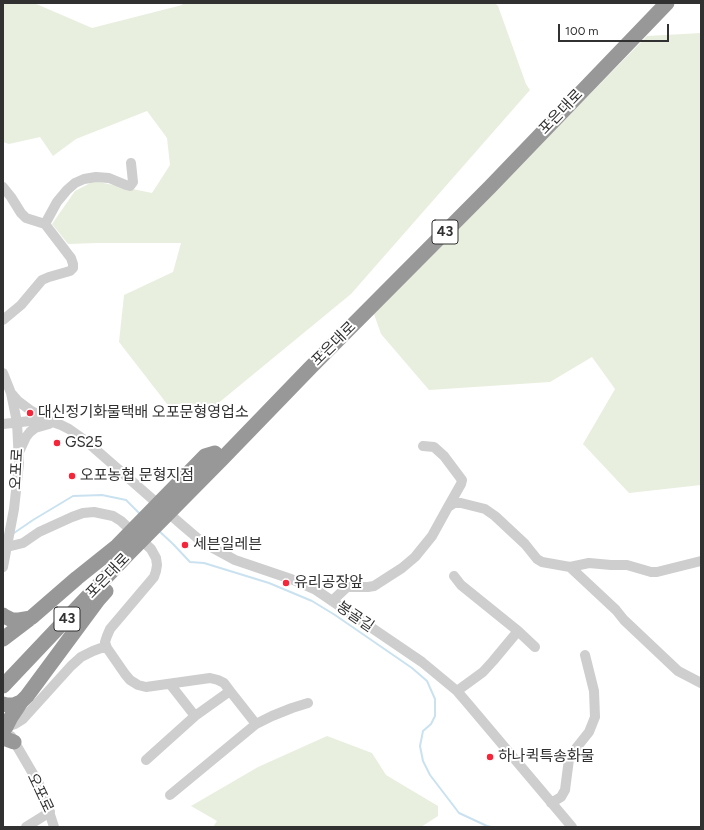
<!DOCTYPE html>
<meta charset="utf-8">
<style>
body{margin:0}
#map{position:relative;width:704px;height:830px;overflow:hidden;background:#fff;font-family:Figtree,sans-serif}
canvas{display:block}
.frame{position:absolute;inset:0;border:4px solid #313131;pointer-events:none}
.scale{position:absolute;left:558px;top:24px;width:111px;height:18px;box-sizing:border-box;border:2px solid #313131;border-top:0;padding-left:5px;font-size:12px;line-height:14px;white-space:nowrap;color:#313131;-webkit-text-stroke:3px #fff;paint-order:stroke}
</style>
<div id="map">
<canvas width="704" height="830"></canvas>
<div class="frame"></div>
<div class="scale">100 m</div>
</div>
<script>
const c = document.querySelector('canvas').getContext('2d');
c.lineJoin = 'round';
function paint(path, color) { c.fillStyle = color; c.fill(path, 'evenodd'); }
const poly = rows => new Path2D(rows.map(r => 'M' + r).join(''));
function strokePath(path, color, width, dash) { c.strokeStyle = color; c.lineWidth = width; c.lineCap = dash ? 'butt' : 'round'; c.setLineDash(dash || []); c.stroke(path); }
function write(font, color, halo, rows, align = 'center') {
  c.font = font + ' Figtree,"Noto Sans KR",sans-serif'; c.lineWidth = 4; c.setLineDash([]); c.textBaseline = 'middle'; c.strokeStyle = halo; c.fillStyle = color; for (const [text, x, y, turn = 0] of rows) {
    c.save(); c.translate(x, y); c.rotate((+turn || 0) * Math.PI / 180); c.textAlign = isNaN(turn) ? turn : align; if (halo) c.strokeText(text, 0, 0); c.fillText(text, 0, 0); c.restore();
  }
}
const green = poly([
 [3,3,34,3,92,28,182,5,183,3,495,3,498,6,526,84,530,90,351,294,216,405,167,404,119,342,124,295,173,272,181,243,97,243,68,244,52,224,75,191,94,181,152,193,170,165,167,138,147,111,76,139,53,156,40,137,9,144,3,142],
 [701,33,701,485,629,493,583,444,615,389,592,357,550,382,429,390,381,334,374,314,647,36],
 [327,736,372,753,386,775,438,806,438,816,421,827,213,827,217,821,191,806,258,767]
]);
const stream = poly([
 [158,530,173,544,190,562,204,563,269,583,312,601,335,615,412,668,427,681,435,699,435,716,431,724,423,731,420,746,423,761,430,775,459,813,487,826,491,827],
 [14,533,33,520,73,496,102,495,126,500,140,514]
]);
const minor = poly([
 [3,187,11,197,21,213,26,218,45,224,71,258,73,264,73,268,70,271,49,277,42,280,21,305,3,320],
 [45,224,57,202,67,190,75,183,84,179,96,177,109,178,126,185,130,186,133,182,131,163],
 [3,373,11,393,17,422,19,463,14,509,3,567],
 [11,393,18,401,30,410,46,419],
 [3,424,39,420,50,421,61,425,69,429,86,441,182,525,202,542,235,560,291,579,316,590,422,662,457,691,469,705,572,827],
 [423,446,434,447,444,456,462,480,461,484,448,507],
 [20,450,26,437,30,432,35,428,49,424],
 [570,567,616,610,624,620,678,671,701,683],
 [454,576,461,585,518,631,535,647],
 [332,601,347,587,368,587,374,586,402,568,415,557,432,536,448,507,454,503,461,503,485,509,495,516,525,544,537,559,542,562,570,567,589,563,611,565,627,565,651,572,657,572,701,561],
 [107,648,125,674,130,680,138,685,146,687,210,678,218,680,224,683,230,691,256,724],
 [170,684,195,716],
 [457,691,483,672,493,661,518,631],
 [6,727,15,724,23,719,71,666,81,657,93,651,101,648,107,648,105,642,107,636,110,629,154,577,156,571,157,565,156,558,151,549,121,521,113,516,94,512,83,513,72,517,39,532,23,543,7,547],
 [11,736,39,784,45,799,54,827],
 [146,760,195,716,230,691],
 [170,795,256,724,272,716,292,708,308,703],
 [551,803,561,797,565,790,569,759,577,747,589,732,595,717,594,691,585,655],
 [26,827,50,812]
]);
const highway = poly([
 [3,615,4,616,12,620,19,620,31,618],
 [3,639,32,617,77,578,117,546,205,456,215,453],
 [3,686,128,554,222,459,310,368,490,187,667,3],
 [3,704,7,705,14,705,21,702,27,696,98,600,106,591],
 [6,727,11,717,21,702],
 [3,738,14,742]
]);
const markers = [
 [30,413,4,"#f6263a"],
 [57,443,4,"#f6263a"],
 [72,476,4,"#f6263a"],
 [185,545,4,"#f6263a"],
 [286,583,4,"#f6263a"],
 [490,757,4,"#f6263a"]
];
const shields = [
 [445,232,26],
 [67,619,26]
];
const shieldNames = [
 ["43",445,232],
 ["43",67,619]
];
const streetNames = [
 ["포은대로",561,112,-46],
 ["포은대로",334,344,-45],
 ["오포로",17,469,-87],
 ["포은대로",108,576,-46],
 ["봉골길",355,617,34],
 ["오포로",40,793,65]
];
const poiNames = [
 ["대신정기화물택배 오포문형영업소",38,413],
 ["GS25",65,443],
 ["오포농협 문형지점",80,476],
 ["세븐일레븐",193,545],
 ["유리공장앞",294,583],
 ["하나퀵특송화물",498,757]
];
paint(green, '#e8efdf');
strokePath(stream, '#cae2f0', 2);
strokePath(minor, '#cecece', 10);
strokePath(highway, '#989898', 15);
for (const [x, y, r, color] of markers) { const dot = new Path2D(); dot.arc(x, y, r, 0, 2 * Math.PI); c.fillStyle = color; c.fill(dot); strokePath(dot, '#fff', 1.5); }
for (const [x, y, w] of shields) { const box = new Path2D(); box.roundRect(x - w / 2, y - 12, w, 24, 3); c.fillStyle = '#fff'; c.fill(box); strokePath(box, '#313131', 1); }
write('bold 14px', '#313131', null, shieldNames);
write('15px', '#313131', '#fff', streetNames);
write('15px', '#313131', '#fff', poiNames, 'left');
</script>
